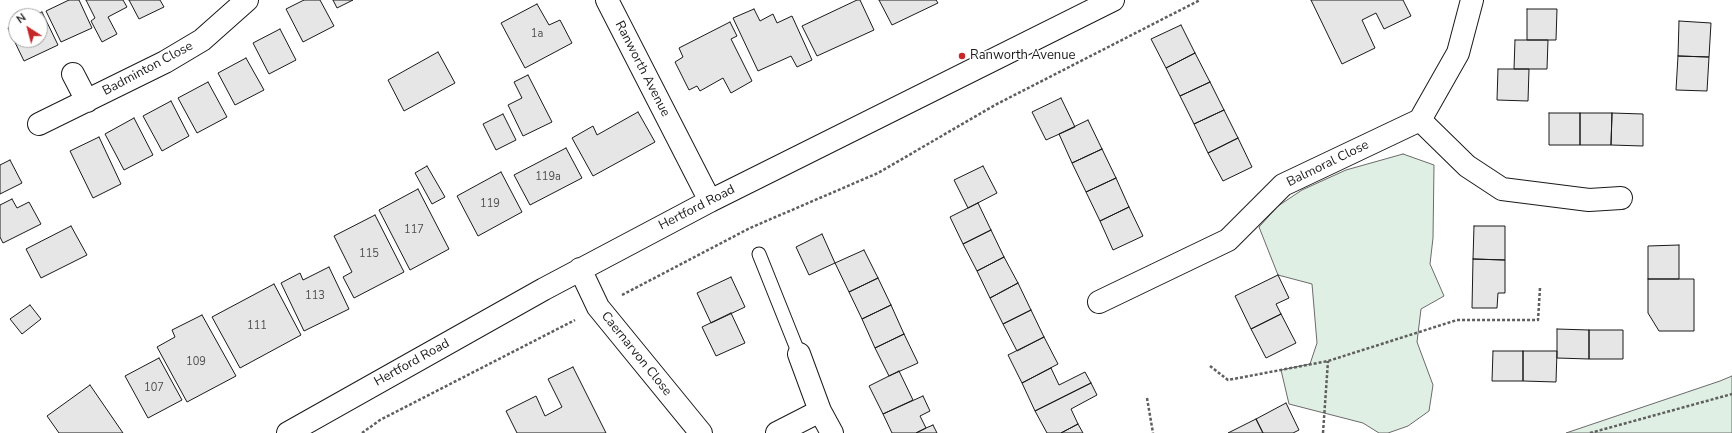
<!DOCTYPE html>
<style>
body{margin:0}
#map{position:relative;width:1732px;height:433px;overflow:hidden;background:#fff;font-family:"Nunito Sans",sans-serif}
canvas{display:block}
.north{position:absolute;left:8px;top:8px;width:40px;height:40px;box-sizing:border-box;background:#fff;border:1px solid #a3a3a3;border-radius:50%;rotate:324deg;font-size:11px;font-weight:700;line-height:16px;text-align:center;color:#1a1a1a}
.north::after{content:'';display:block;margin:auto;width:14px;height:18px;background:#c62828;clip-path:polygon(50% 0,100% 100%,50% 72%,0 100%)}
</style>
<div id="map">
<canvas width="1732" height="433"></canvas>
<div class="north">N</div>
</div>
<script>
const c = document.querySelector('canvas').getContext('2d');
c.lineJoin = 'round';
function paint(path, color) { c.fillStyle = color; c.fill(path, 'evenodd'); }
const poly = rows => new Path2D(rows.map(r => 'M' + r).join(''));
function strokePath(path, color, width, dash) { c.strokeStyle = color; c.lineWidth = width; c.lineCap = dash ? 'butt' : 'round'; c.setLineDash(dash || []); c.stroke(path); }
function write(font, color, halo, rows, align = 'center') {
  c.font = font + ' "Nunito Sans",sans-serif'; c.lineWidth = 3; c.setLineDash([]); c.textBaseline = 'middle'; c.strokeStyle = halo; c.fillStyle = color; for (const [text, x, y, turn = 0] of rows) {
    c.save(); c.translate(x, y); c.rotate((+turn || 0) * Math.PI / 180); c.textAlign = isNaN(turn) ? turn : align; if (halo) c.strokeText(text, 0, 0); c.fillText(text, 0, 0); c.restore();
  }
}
const green = poly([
 [1403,154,1434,165,1433,238,1430,264,1444,296,1421,309,1417,342,1433,385,1429,411,1408,426,1388,433,1379,433,1363,423,1289,404,1281,370,1310,364,1317,343,1312,284,1278,275,1259,227,1278,206,1302,190,1346,170,1403,154],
 [1732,376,1732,433,1566,433,1720,381,1732,376]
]);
const building = poly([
 [69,0,79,0,92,28,61,42,46,11,69,0],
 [86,0,123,0,127,7,108,17,117,34,102,42,91,21,95,18,86,0],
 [129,0,160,0,164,7,139,19,129,0],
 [304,0,320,0,334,26,303,42,286,9,304,0],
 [333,0,353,0,337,8,333,0],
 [857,0,860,0,874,30,817,56,802,26,857,0],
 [879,0,936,0,938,3,892,25,879,0],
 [1311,0,1403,0,1411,16,1384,29,1376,13,1362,20,1375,48,1342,64,1311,0],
 [537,4,549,25,560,20,572,43,525,68,501,23,537,4],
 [754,9,760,21,773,14,777,23,792,16,812,60,797,67,791,56,758,71,733,18,754,9],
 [1527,9,1557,9,1556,40,1527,40,1527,9],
 [42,12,58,45,24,61,8,28,16,24,16,40,40,40,40,16,33,16,42,12],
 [1679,21,1711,23,1709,57,1678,56,1679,21],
 [730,22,737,36,731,39,752,81,731,93,723,78,700,91,697,86,689,90,675,62,683,57,679,48,730,22],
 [1181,25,1195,53,1166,68,1151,39,1181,25],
 [280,29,296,60,269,74,253,43,280,29],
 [1515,40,1548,40,1547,69,1514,69,1515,40],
 [438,52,455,83,404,111,388,80,438,52],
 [1195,53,1210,82,1180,96,1166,68,1195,53],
 [1678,56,1709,57,1707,91,1676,90,1678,56],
 [246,58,264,90,235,105,218,73,246,58],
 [1498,69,1529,69,1528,101,1497,100,1498,69],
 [528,75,552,122,523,136,508,105,522,98,514,82,528,75],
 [208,82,227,117,197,133,178,98,208,82],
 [1210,82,1224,110,1194,124,1180,96,1210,82],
 [1061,98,1075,127,1046,140,1032,112,1061,98],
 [171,101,189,136,162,151,143,116,171,101],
 [1224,110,1238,138,1208,153,1194,124,1224,110],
 [638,112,655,142,593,176,572,138,593,126,597,135,638,112],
 [1549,113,1580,113,1580,145,1549,145,1549,113],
 [1580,113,1612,113,1611,145,1580,145,1580,113],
 [1612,113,1643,114,1643,146,1611,145,1612,113],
 [503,114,516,140,496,150,483,124,503,114],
 [134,118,153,155,124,170,105,134,134,118],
 [1088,120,1102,149,1072,163,1059,134,1088,120],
 [99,137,121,184,93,198,70,151,99,137],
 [1238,138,1252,167,1223,181,1208,153,1238,138],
 [566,148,582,178,530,205,514,175,566,148],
 [1102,149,1116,178,1086,192,1072,163,1102,149],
 [10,160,22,183,0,194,0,165,10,160],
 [427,166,445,197,432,204,415,173,427,166],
 [983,166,997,193,968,208,954,180,983,166],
 [501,172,522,212,478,236,457,196,501,172],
 [1116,178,1129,207,1100,221,1086,192,1116,178],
 [418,189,449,249,410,270,379,210,418,189],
 [12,199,17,208,29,202,41,224,3,243,0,237,0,205,12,199],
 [978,203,991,230,963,244,950,217,978,203],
 [1129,207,1143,236,1113,250,1100,221,1129,207],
 [375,215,404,272,354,298,343,277,352,272,334,236,375,215],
 [71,226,87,255,41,278,26,249,71,226],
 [1474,226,1505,226,1505,260,1473,259,1474,226],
 [991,230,1004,257,977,271,963,244,991,230],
 [822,234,835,263,809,275,796,247,822,234],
 [1679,245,1679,279,1648,279,1648,246,1679,245],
 [864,250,878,278,849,292,835,263,864,250],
 [1004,257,1018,283,990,298,977,271,1004,257],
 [1473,259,1505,260,1505,293,1498,293,1497,308,1472,308,1473,259],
 [329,267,349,309,304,331,281,283,300,273,303,280,329,267],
 [1278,275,1289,298,1276,304,1281,314,1251,329,1235,296,1278,275],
 [731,277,745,307,711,323,697,293,731,277],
 [878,278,891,305,862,319,849,292,878,278],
 [1648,279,1694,279,1694,331,1659,331,1648,313,1648,279],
 [1018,283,1031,310,1003,324,990,298,1018,283],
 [274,284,301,335,240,368,212,317,274,284],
 [30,305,41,319,22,334,10,319,30,305],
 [891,305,904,334,875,348,862,319,891,305],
 [1031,310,1044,337,1017,351,1003,324,1031,310],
 [731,313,745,343,716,356,702,327,731,313],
 [1281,314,1296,343,1266,358,1251,329,1281,314],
 [202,315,236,376,187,402,157,347,175,337,172,330,202,315],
 [1557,329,1589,330,1589,359,1557,358,1557,329],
 [1589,330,1623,330,1623,359,1589,359,1589,330],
 [904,334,918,363,889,376,875,348,904,334],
 [1044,337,1058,364,1022,383,1008,355,1044,337],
 [1493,351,1523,351,1523,381,1492,381,1493,351],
 [1523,351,1557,351,1556,382,1523,381,1523,351],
 [159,358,182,400,148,418,125,376,159,358],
 [573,367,606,433,517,433,506,411,536,396,545,416,562,407,548,379,573,367],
 [1051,368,1059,385,1085,372,1091,383,1035,411,1022,383,1051,368],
 [899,371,913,400,883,414,869,386,899,371],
 [1091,383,1097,395,1071,409,1078,424,1061,433,1047,433,1035,411,1091,383],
 [90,385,123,433,59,433,47,416,90,385],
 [923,396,930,411,920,416,926,428,916,433,892,433,883,414,923,396],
 [1286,403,1299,430,1293,433,1263,433,1256,419,1286,403],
 [1256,419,1263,433,1228,433,1256,419],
 [1078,424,1083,433,1061,433,1078,424],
 [933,425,937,433,916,433,926,428,933,425]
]);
const path = poly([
 [622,295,750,228,878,173,995,105,1200,0],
 [1210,366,1228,380,1328,361,1457,320,1538,320,1540,288],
 [1147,398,1153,433],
 [362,433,380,420,575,320],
 [1323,433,1328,361],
 [1590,433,1732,394]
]);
const service = poly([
 [759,254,799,354]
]);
const minor = poly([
 [607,0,710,201],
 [73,74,87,101],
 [1420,120,1467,166,1502,189,1589,200,1621,198],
 [39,124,165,62,202,40,247,0],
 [580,269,598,307,701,433],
 [1099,302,1228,240,1283,185,1420,120,1458,53,1472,0],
 [799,354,820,411,832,433],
 [288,433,544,289,710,201,1113,0],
 [777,433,820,411]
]);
const markers = [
 [962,56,4,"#c62828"]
];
const numberNames = [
 ["1a",537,34],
 ["119a",548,177],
 ["119",490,204],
 ["117",414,230],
 ["115",369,254],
 ["113",315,296],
 ["111",257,326],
 ["109",196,362],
 ["107",154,388]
];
const poiNames = [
 ["Ranworth Avenue",970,56]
];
const streetNames = [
 ["Badminton Close",148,69,-28],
 ["Ranworth Avenue",642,69,63],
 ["Balmoral Close",1328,164,-26],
 ["Hertford Road",697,208,-27],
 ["Caernarvon Close",636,354,51],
 ["Hertford Road",412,363,-29]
];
paint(green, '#e0efe3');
strokePath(green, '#6a6a6a', 1);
paint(building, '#e6e6e6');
strokePath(building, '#1a1a1a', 1);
strokePath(service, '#1a1a1a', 15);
strokePath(minor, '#1a1a1a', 24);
strokePath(path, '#5f5f5f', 2.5, [3, 2]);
strokePath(service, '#fff', 13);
strokePath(minor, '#fff', 22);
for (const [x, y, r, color] of markers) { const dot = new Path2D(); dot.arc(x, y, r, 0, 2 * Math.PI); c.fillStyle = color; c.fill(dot); strokePath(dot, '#fff', 1.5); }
write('11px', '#4d4d4d', null, numberNames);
write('13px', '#1a1a1a', '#fff', poiNames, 'left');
write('13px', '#1a1a1a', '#fff', streetNames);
</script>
